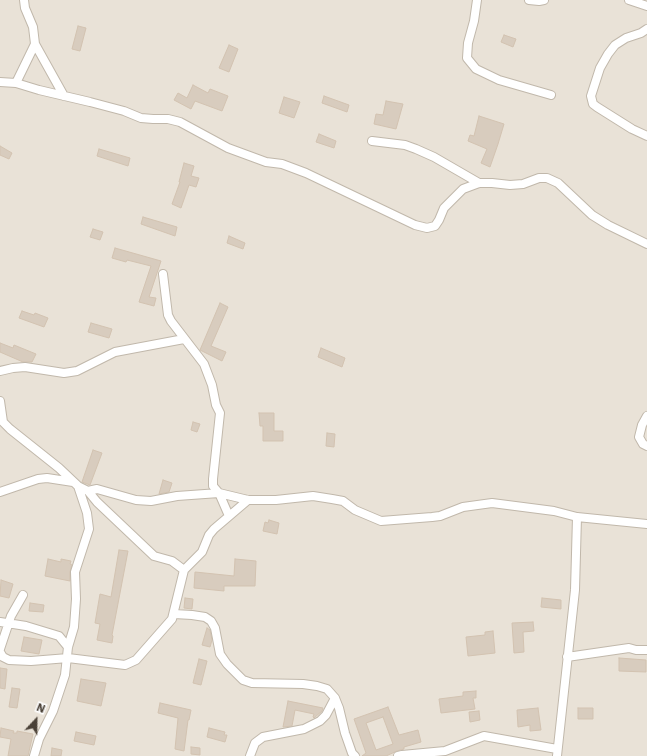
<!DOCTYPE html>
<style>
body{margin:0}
#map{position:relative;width:647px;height:756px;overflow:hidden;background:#f5f1e9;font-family:"Work Sans",sans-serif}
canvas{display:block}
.north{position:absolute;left:16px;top:700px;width:40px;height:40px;-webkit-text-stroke:3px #fff;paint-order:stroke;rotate:22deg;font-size:11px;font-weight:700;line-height:16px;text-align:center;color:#4a4137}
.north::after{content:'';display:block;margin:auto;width:14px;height:18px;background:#4a4137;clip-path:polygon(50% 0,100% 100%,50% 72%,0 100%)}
</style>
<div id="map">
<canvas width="647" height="756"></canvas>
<div class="north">N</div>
</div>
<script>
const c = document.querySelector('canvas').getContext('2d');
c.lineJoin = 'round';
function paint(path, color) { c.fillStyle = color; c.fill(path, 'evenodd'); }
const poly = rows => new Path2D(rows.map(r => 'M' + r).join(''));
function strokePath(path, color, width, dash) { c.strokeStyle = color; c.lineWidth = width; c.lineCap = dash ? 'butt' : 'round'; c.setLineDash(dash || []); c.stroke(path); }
const residential = poly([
 [0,0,647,0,647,756,0,756]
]);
const building = poly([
 [78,26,86,28,80,51,72,49,78,26],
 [504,35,516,39,513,47,501,42,504,35],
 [229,45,238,49,229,72,219,68,229,45],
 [193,85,208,93,210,89,228,96,222,111,195,101,191,109,174,100,178,93,187,98,193,85],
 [324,96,349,105,347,112,322,103,324,96],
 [284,97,300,102,294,118,279,113,284,97],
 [386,101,403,104,396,129,374,124,376,114,383,115,386,101],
 [479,116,504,124,498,144,490,167,481,163,487,149,468,141,470,135,474,136,479,116],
 [319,134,336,141,334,148,316,142,319,134],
 [0,146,12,153,9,159,0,155,0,146],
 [99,149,130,158,128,166,97,156,99,149],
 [184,163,194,166,191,176,199,178,196,187,189,185,181,208,172,204,180,182,179,182,184,163],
 [143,217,177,227,175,236,141,224,143,217],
 [93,229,103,232,100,240,90,237,93,229],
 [229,236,245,243,243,249,227,243,229,236],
 [115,248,161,261,149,297,156,298,154,306,139,302,151,266,127,260,126,262,112,258,115,248],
 [220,303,228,307,211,346,226,352,222,361,200,350,220,303],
 [22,311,34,315,35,313,48,318,44,327,19,318,22,311],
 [91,323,112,329,109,338,88,332,91,323],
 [0,343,13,348,14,345,36,354,32,362,23,362,0,352,0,343],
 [321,348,345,358,342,367,318,357,321,348],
 [259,413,274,413,274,431,283,431,283,441,263,441,263,426,260,426,259,413],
 [193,422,200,424,197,432,191,430,193,422],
 [327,433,335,434,334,447,326,446,327,433],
 [93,450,102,453,90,485,82,482,93,450],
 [163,480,172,483,169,492,159,494,163,480],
 [269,520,279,523,277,534,263,531,265,522,268,523,269,520],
 [119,550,128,551,112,635,113,636,112,643,97,640,100,624,95,623,100,594,111,597,119,550],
 [48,559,61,562,61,559,71,561,70,564,72,565,70,572,70,581,45,576,48,559],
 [235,559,256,561,255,586,224,586,224,591,194,588,195,572,234,576,235,559],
 [1,580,13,584,9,598,0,596,1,580],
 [185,598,193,599,192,609,184,608,185,598],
 [542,598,561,600,561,609,541,607,542,598],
 [30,603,44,605,43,612,29,611,30,603],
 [533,622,534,631,523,632,524,652,514,653,512,623,533,622],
 [207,628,210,630,212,640,210,647,202,645,207,628],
 [493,631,495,653,468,656,466,637,485,635,485,632,493,631],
 [24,637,42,640,39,654,21,651,24,637],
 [619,658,646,660,646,672,619,671,619,658],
 [199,659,207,661,201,685,193,683,199,659],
 [0,668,7,669,5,689,0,688,0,668],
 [81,679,106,683,101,706,77,701,81,679],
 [12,688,20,689,17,708,9,707,12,688],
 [476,691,476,698,473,698,475,709,441,713,439,699,463,696,463,692,476,691],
 [288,701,323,708,322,711,314,718,313,717,314,714,295,710,292,726,283,727,288,701],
 [160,703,191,710,189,720,188,720,184,751,175,749,178,718,158,713,160,703],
 [388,707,399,735,418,730,421,742,404,747,404,749,397,751,386,756,362,756,366,753,354,719,388,707],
 [383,717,393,744,376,750,366,723,383,717],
 [538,708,541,730,530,731,530,725,518,727,517,710,538,708],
 [578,708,593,708,593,719,578,719,578,708],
 [479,711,480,720,470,722,469,712,479,711],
 [1,728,14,731,13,733,17,733,17,731,33,734,28,756,8,756,11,739,0,737,1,728],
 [209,728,225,732,224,735,227,735,225,742,207,737,209,728],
 [76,732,96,736,94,745,74,741,76,732],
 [191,747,200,748,200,755,191,754,191,747],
 [52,748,62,750,61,756,51,756,52,748]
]);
const minor = poly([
 [24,0,25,8,33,27,35,44,64,96],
 [477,0,474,21,468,43,467,58,476,69,499,80,551,95],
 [529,0,539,1,544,0],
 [629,0,647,6],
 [647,29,641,33,626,38,615,45,608,54,600,68,591,96,593,104,597,107,632,129,647,136],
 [0,82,16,83,39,90,90,102,124,111,141,118,153,119,168,119,180,122,228,148,266,162,282,164,306,173,415,225,427,228,435,226,439,220,444,208,463,189,479,183,492,183,510,185,523,184,539,178,547,178,558,183,592,215,608,225,647,244],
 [16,83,35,44],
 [372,141,405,145,416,149,434,157,479,183],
 [163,274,168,315,171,321,204,364,212,385,216,405,220,413,213,479,213,486,219,493,229,516],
 [0,371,13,368,25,367,64,373,77,371,115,352,184,339],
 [0,401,3,422,10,429,59,468,78,486,88,491,97,489,136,500,151,501,177,496,219,493,248,500,276,500,313,496,332,499,343,501,355,510,381,521,432,517,440,516,463,507,492,503,554,511,577,517,647,524],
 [647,416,642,425,639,437,643,444,647,446],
 [88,491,97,502,154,556,172,561,184,570],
 [0,492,38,479,47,478,73,482],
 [174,614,192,615,205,617,211,621,215,628,220,654,227,664,243,680,252,683,303,684,317,686,327,689,335,698,339,708,345,733,352,753,355,756],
 [0,622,26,626,59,636,68,647],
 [0,649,11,616,23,595],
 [0,652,3,657,9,660,31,661,68,658,125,665,136,660,172,619,184,570,202,552,209,535,214,529,248,500],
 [567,657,629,648,636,650,647,650],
 [34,756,39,739,53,711,65,675,68,647,74,627,76,599,75,572,89,529,87,513,78,486],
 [250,756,255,743,263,737,304,729,320,721,326,715,335,698],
 [398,756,402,755,445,751,484,736,557,749],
 [557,756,575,590,577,517]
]);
paint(residential, '#e9e2d7');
paint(building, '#d8ccbe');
strokePath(building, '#d3c3b1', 1);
strokePath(minor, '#c1b8ab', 10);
strokePath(minor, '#fff', 8);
</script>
